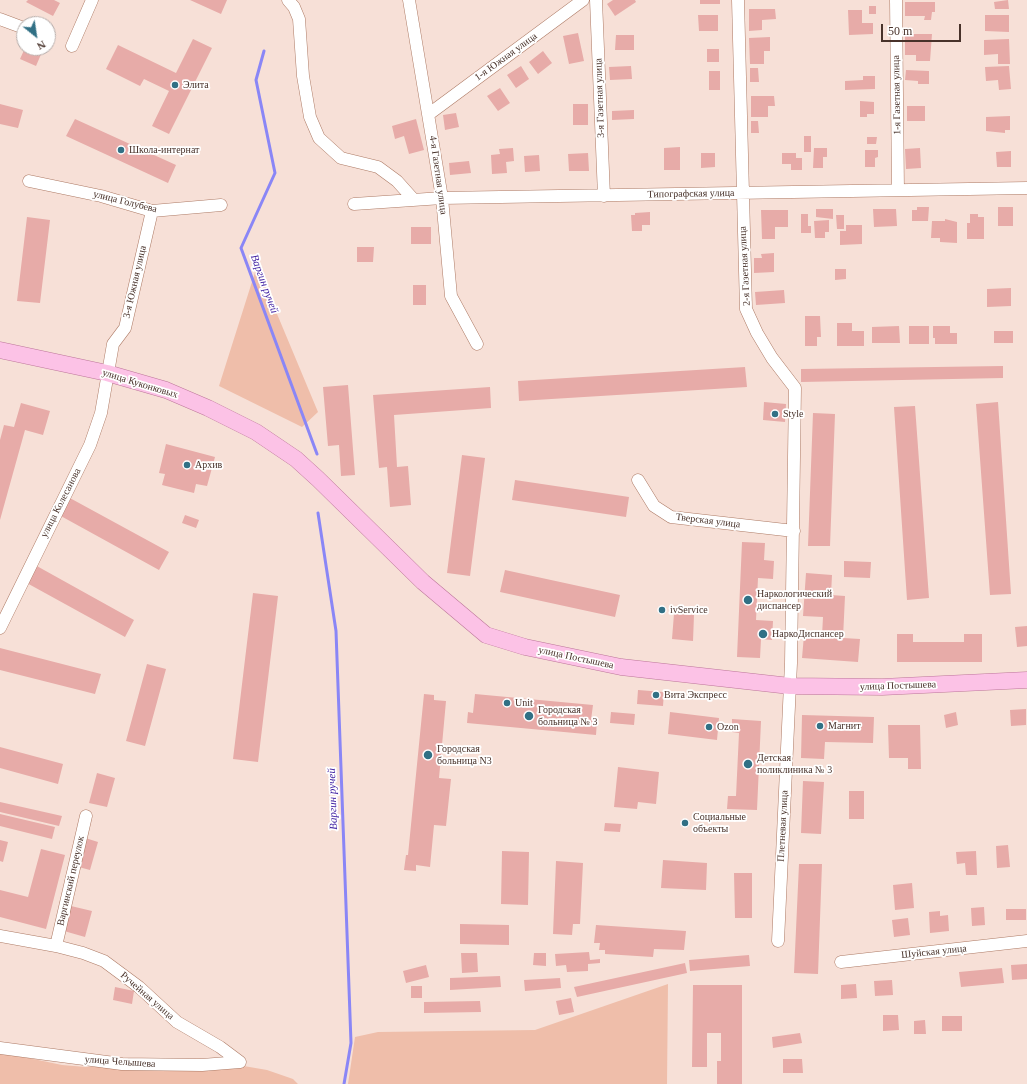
<!DOCTYPE html>
<meta charset="utf-8">
<style>
body{margin:0}
#map{position:relative;width:1027px;height:1084px;overflow:hidden;background:#f7e0d7;font-family:"Times New Roman",serif}
canvas{display:block}
.north{position:absolute;left:16px;top:16px;width:40px;height:40px;box-sizing:border-box;background:#fff;border:1px solid #b6adaa;border-radius:50%;rotate:150deg;font-size:11px;font-weight:700;line-height:16px;text-align:center;color:#48322a}
.north::after{content:'';display:block;margin:auto;width:14px;height:18px;background:#317085;clip-path:polygon(50% 0,100% 100%,50% 72%,0 100%)}
.scale{position:absolute;left:881px;top:24px;width:80px;height:18px;box-sizing:border-box;border:2px solid #48322a;border-top:0;padding-left:5px;font-size:12px;line-height:14px;white-space:nowrap;color:#48322a;-webkit-text-stroke:3px #fff;paint-order:stroke}
</style>
<div id="map">
<canvas width="1027" height="1084"></canvas>
<div class="north">N</div>
<div class="scale">50 m</div>
</div>
<script>
const c = document.querySelector('canvas').getContext('2d');
c.lineJoin = 'round';
function paint(path, color) { c.fillStyle = color; c.fill(path, 'evenodd'); }
const poly = rows => new Path2D(rows.map(r => 'M' + r).join(''));
function strokePath(path, color, width, dash) { c.strokeStyle = color; c.lineWidth = width; c.lineCap = dash ? 'butt' : 'round'; c.setLineDash(dash || []); c.stroke(path); }
function write(font, color, halo, rows, align = 'center') {
  c.font = font + ' "Times New Roman",serif'; c.lineWidth = 3.5; c.setLineDash([]); c.textBaseline = 'middle'; c.strokeStyle = halo; c.fillStyle = color; for (const [text, x, y, turn = 0] of rows) {
    c.save(); c.translate(x, y); c.rotate((+turn || 0) * Math.PI / 180); c.textAlign = isNaN(turn) ? turn : align; if (halo) c.strokeText(text, 0, 0); c.fillText(text, 0, 0); c.restore();
  }
}
const green = poly([
 [257,266,318,412,302,427,219,386],
 [668,984,667,1084,348,1084,355,1037,378,1032,535,1030],
 [0,1052,62,1065,86,1067,232,1064,267,1070,293,1079,298,1084,0,1084]
]);
const stream = poly([
 [264,51,256,80,275,173,241,248,317,454],
 [318,513,336,631,351,1043,344,1084]
]);
const building = poly([
 [28,0,54,0,60,3,53,16,26,2],
 [190,0,227,0,221,14],
 [613,0,635,0,636,2,615,16,607,4],
 [700,0,720,0,720,4,700,4],
 [1008,0,1009,9,995,9,994,2],
 [905,2,935,2,935,12,932,12,931,20,924,20,925,16,905,16],
 [869,6,876,6,876,14,869,14],
 [749,9,775,9,776,19,762,20,762,30,749,31],
 [848,10,862,10,862,23,873,23,873,34,849,35],
 [698,15,718,15,718,31,699,31],
 [985,15,1009,15,1009,32,985,31],
 [578,33,584,61,569,64,563,36],
 [905,34,932,34,930,61,916,61,916,55,905,55],
 [616,35,634,35,634,50,615,50],
 [770,37,770,51,764,51,764,64,750,64,749,38],
 [193,39,212,48,169,134,152,126,169,91,144,79,140,86,106,69,118,45,176,73],
 [1009,39,1010,64,998,64,998,54,984,55,984,40],
 [25,48,33,48,42,52,36,66,20,59],
 [707,49,719,49,719,62,707,62],
 [543,51,552,63,538,74,529,62],
 [521,66,529,79,516,88,507,75],
 [631,66,632,79,610,80,609,67],
 [1009,66,1011,89,999,90,998,80,986,81,985,67],
 [750,68,758,68,759,82,750,82],
 [906,70,929,71,929,84,918,84,918,81,905,80],
 [709,71,720,71,720,90,709,90],
 [863,76,875,76,875,89,845,90,845,81,863,80],
 [500,88,510,103,498,111,487,96],
 [751,96,774,96,775,106,768,106,768,117,751,117],
 [860,101,874,102,874,114,867,114,867,117,860,117],
 [0,104,23,110,18,128,0,124],
 [573,104,588,104,588,125,573,125],
 [907,106,925,106,925,121,907,121],
 [634,110,634,119,612,120,612,111],
 [456,113,459,127,445,130,443,115],
 [1010,116,1010,130,1005,130,1005,133,986,131,986,117],
 [75,119,176,165,168,183,66,136],
 [416,119,424,150,409,154,404,136,395,139,392,126],
 [751,121,758,121,759,133,751,133],
 [804,136,811,136,811,152,804,152],
 [867,137,877,137,876,144,867,144],
 [680,147,680,170,664,170,664,148],
 [513,148,514,161,506,162,507,173,492,174,491,155,500,154,499,149],
 [814,148,827,148,827,157,823,157,823,168,813,168],
 [920,148,921,168,906,169,905,149],
 [865,150,878,150,878,157,875,158,875,167,865,167],
 [1011,151,1011,167,997,167,996,152],
 [588,153,589,171,569,171,568,154],
 [701,153,715,153,715,167,701,168],
 [782,153,796,153,796,158,802,158,802,170,791,170,791,164,782,164],
 [539,155,540,171,525,172,524,156],
 [469,161,471,173,450,175,449,163],
 [917,207,929,207,928,221,912,221,912,210,917,210],
 [998,207,1013,207,1013,226,998,226],
 [816,209,833,209,833,219,816,217],
 [873,209,896,209,897,226,874,227],
 [761,210,788,210,788,227,775,227,775,239,762,239],
 [650,212,650,225,642,225,642,231,632,231,631,215,635,215,635,213],
 [801,214,808,214,808,226,811,226,811,233,801,233],
 [970,214,978,214,978,217,984,217,984,239,967,239,967,223,970,223],
 [836,215,844,215,844,229,837,229],
 [27,217,50,220,40,303,17,301],
 [945,219,957,222,957,243,940,242,940,238,931,238,932,221,945,221],
 [829,220,829,232,825,232,825,238,815,238,814,221],
 [846,225,862,225,862,244,840,245,840,231,846,231],
 [411,227,431,227,431,244,411,244],
 [357,247,374,247,373,262,357,262],
 [774,253,774,272,754,273,754,258,762,258,761,254],
 [835,269,846,269,846,279,835,280],
 [413,285,426,285,426,305,413,305],
 [1011,288,1011,306,987,307,987,289],
 [784,290,785,303,756,305,755,292],
 [805,316,820,316,821,337,817,337,817,346,805,346],
 [837,323,852,323,852,331,864,331,864,346,837,346],
 [899,326,900,343,872,343,872,327],
 [909,326,929,326,929,344,909,344],
 [933,326,950,326,950,333,957,333,957,344,935,344,935,338,933,338],
 [994,331,1013,331,1013,343,994,343],
 [1003,366,1003,378,801,382,801,369],
 [745,367,747,387,519,401,518,381],
 [348,385,355,475,341,476,339,445,328,446,323,387],
 [490,387,491,408,394,415,397,467,408,466,411,505,390,507,387,467,379,468,373,395],
 [764,402,786,404,785,422,763,420],
 [998,402,1011,594,990,595,976,404],
 [21,403,50,411,43,435,25,430,0,520,0,440,4,425,14,427],
 [915,406,929,598,907,600,894,407],
 [813,413,835,414,830,546,808,546],
 [166,444,215,457,207,486,196,484,194,493,162,485,165,474,159,473],
 [462,455,485,458,470,576,447,573],
 [515,480,629,497,626,517,512,500],
 [68,497,169,552,159,570,59,515],
 [185,515,199,520,196,528,182,523],
 [742,542,765,543,764,560,774,561,773,579,758,578,756,620,773,621,772,640,761,639,760,658,737,657],
 [844,561,871,562,870,578,844,577],
 [35,565,134,620,125,637,25,582],
 [505,570,620,595,615,617,500,592],
 [806,573,832,575,831,595,845,596,843,638,860,639,858,662,802,658,804,635,822,636,823,617,803,616],
 [253,593,278,596,258,762,233,759],
 [674,614,694,615,693,641,672,639],
 [1027,626,1027,646,1017,647,1015,627],
 [897,634,913,634,913,642,964,642,964,634,982,634,982,662,897,662],
 [0,648,101,674,95,694,0,670],
 [147,664,166,669,145,746,126,741],
 [638,690,664,692,663,706,637,704],
 [424,694,434,695,434,700,446,701,439,778,451,779,446,826,434,825,430,867,416,865,416,871,404,870,406,855,408,855],
 [475,694,593,705,591,720,597,721,596,735,467,723,468,712,473,713],
 [1026,709,1026,725,1011,726,1010,710],
 [611,712,635,714,634,725,610,723],
 [670,712,719,718,717,740,668,734],
 [956,712,958,725,946,728,944,715],
 [802,715,874,717,873,743,825,742,824,759,801,758],
 [732,719,761,721,757,810,727,809,728,796,736,796,739,733,732,732],
 [888,725,920,725,921,769,908,769,908,758,889,758],
 [0,747,63,764,58,784,0,768],
 [618,767,659,772,656,804,638,802,637,809,614,807],
 [97,773,115,778,107,807,89,803],
 [803,781,824,782,821,834,801,833],
 [849,791,864,791,864,819,849,819],
 [0,802,62,816,59,826,0,812],
 [0,814,55,827,52,839,0,826],
 [605,823,621,824,620,832,604,831],
 [79,836,98,842,90,870,71,865],
 [0,840,8,842,3,862,0,861],
 [1008,845,1010,867,997,868,996,846],
 [41,849,65,855,46,929,0,917,0,890,28,897],
 [502,851,529,852,528,905,501,904],
 [976,851,977,875,966,875,965,863,957,864,956,852],
 [663,860,707,863,706,890,661,888],
 [556,861,583,863,580,924,573,924,572,935,553,934],
 [799,864,822,864,818,974,794,973],
 [734,873,752,873,752,918,735,918],
 [912,883,914,908,895,910,893,885],
 [71,906,92,911,85,937,64,931],
 [984,907,985,925,972,926,971,908],
 [1006,909,1026,909,1026,920,1006,920],
 [940,911,940,916,948,915,949,931,930,933,929,912],
 [908,918,910,935,894,937,892,920],
 [460,924,509,925,509,945,460,944],
 [596,925,686,931,684,950,654,949,653,957,605,954,605,950,599,950,600,943,594,943],
 [589,952,590,960,600,959,600,963,588,964,588,971,567,972,566,965,556,966,555,954],
 [461,953,477,953,478,972,462,973],
 [534,953,546,953,546,966,533,965],
 [749,955,750,966,690,971,689,960],
 [685,963,687,973,577,997,574,987],
 [1027,964,1027,979,1012,980,1011,965],
 [426,965,429,977,406,983,403,971],
 [1002,968,1004,983,961,987,959,972],
 [500,976,501,987,450,990,450,978],
 [560,978,561,988,525,991,524,980],
 [892,980,893,995,875,996,874,981],
 [856,984,857,998,841,999,841,985],
 [693,985,742,985,742,1084,717,1084,717,1061,721,1061,721,1033,707,1033,707,1067,692,1067],
 [411,986,422,986,422,998,411,998],
 [115,987,134,991,132,1004,113,1000],
 [571,998,574,1012,559,1015,556,1001],
 [480,1001,481,1012,424,1013,424,1002],
 [883,1015,898,1015,899,1030,883,1031],
 [942,1016,962,1016,962,1031,942,1031],
 [925,1020,926,1034,914,1034,914,1021],
 [800,1033,802,1043,773,1048,772,1037],
 [783,1059,802,1059,803,1073,783,1073]
]);
const minor = poly([
 [288,0,294,7,299,19,303,76,310,117,319,138,341,158,378,167,397,181,414,200],
 [409,0,442,198,451,296,477,344],
 [596,0,604,196],
 [738,0,746,309,757,333,772,358,795,388,791,663,778,941],
 [896,0,898,190],
 [0,19,24,28],
 [72,46,92,0],
 [429,114,583,0],
 [29,181,101,196,152,211,221,205],
 [354,204,442,198,1027,188],
 [638,480,654,506,671,517,794,531],
 [0,628,90,445,101,413,113,344,125,328,152,211],
 [0,936,56,946,83,953,104,961,139,987,177,1022,220,1047,240,1062],
 [56,946,86,816],
 [841,962,1027,941],
 [0,1048,122,1064,202,1065,240,1062]
]);
const major = poly([
 [0,350,107,373,166,390,208,408,256,432,296,459,318,479,423,582,486,635,525,647,621,667,790,686,882,687,1027,680]
]);
const markers = [
 [175,85,4,"#317085"],
 [121,150,4,"#317085"],
 [775,414,4,"#317085"],
 [187,465,4,"#317085"],
 [748,600,5,"#317085"],
 [662,610,4,"#317085"],
 [763,634,5,"#317085"],
 [656,695,4,"#317085"],
 [507,703,4,"#317085"],
 [529,716,5,"#317085"],
 [820,726,4,"#317085"],
 [709,727,4,"#317085"],
 [428,755,5,"#317085"],
 [748,764,5,"#317085"],
 [685,823,4,"#317085"]
];
const streetNames = [
 ["1-я Южная улица",506,57,-36],
 ["1-я Газетная улица",897,95,-91],
 ["3-я Газетная улица",600,98,-92],
 ["4-я Газетная улица",438,175,82],
 ["Типографская улица",691,194,-1],
 ["улица Голубева",125,202,14],
 ["2-я Газетная улица",745,266,-93],
 ["3-я Южная улица",135,282,-77],
 ["улица Куконковых",140,384,17],
 ["улица Колесанова",61,503,-63],
 ["Тверская улица",708,521,7],
 ["улица Постышева",576,658,12],
 ["улица Постышева",898,686,-2],
 ["Плетневая улица",783,826,-87],
 ["Варгинский переулок",71,881,-77],
 ["Шуйская улица",934,952,-6],
 ["Ручейная улица",147,996,41],
 ["улица Челышева",120,1062,4]
];
const poiNames = [
 ["Элита",183,85],
 ["Школа-интернат",129,150],
 ["Style",783,414],
 ["Архив",195,465],
 ["Наркологический",757,594],
 ["диспансер",757,606],
 ["ivService",670,610],
 ["НаркоДиспансер",772,634],
 ["Вита Экспресс",664,695],
 ["Unit",515,703],
 ["Городская",538,710],
 ["больница № 3",538,722],
 ["Магнит",828,726],
 ["Ozon",717,727],
 ["Городская",437,749],
 ["больница N3",437,761],
 ["Детская",757,758],
 ["поликлиника № 3",757,770],
 ["Социальные",693,817],
 ["объекты",693,829]
];
const waterNames = [
 ["Варгин ручей",264,284,70],
 ["Варгин ручей",333,799,-92]
];
paint(green, '#efbeaa');
strokePath(stream, '#8a86f6', 3);
paint(building, '#e7aba8');
strokePath(minor, '#ad7a65', 13);
strokePath(major, '#bc7699', 17);
strokePath(minor, '#fff', 12);
strokePath(major, '#fcc2e6', 16);
for (const [x, y, r, color] of markers) { const dot = new Path2D(); dot.arc(x, y, r, 0, 2 * Math.PI); c.fillStyle = color; c.fill(dot); strokePath(dot, '#fff', 1.5); }
write('10px', '#48322a', '#fff', streetNames);
write('10px', '#48322a', '#fff', poiNames, 'left');
write('italic 11px', '#3c1ca0', '#fff', waterNames);
</script>
